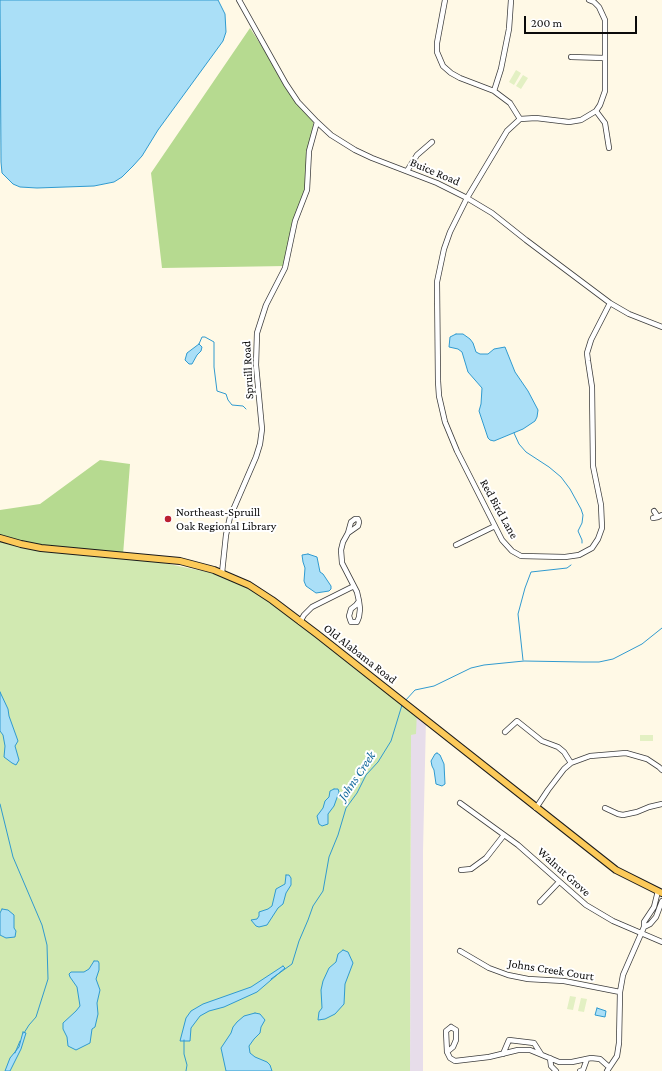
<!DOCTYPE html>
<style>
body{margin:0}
#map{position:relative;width:662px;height:1071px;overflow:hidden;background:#fff9e6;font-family:"Crimson Pro",serif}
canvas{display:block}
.scale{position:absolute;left:524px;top:16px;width:113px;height:18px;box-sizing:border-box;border:2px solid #0a0a0a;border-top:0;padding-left:5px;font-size:12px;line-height:14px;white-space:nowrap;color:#0a0a0a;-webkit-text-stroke:3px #fff;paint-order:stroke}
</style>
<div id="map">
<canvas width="662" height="1071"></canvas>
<div class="scale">200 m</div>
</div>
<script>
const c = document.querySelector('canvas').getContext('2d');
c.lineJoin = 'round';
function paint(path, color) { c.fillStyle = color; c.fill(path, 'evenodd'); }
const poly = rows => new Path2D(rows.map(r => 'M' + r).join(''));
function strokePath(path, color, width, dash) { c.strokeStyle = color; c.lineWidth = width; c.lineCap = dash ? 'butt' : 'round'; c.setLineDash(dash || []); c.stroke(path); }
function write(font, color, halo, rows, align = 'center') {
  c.font = font + ' "Crimson Pro",serif'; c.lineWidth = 4; c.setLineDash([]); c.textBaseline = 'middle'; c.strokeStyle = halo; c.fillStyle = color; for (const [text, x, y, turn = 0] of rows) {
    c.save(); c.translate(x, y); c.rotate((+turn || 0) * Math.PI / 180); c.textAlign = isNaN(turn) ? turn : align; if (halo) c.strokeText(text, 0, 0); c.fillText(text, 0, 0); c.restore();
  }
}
const industrial = poly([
 [414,710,426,719,423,851,423,1071,410,1071,411,735,416,733]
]);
const green = poly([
 [0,539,159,562,212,573,251,587,298,616,338,646,382,688,417,710,416,734,411,735,410,1071,0,1071]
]);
const forest = poly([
 [250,28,303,110,314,120,309,151,308,194,293,229,286,266,162,268,151,173],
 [100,460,130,464,123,555,47,547,0,539,0,510,40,504]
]);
const pitch = poly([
 [516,70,521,73,514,85,509,82],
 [523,75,528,78,521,89,516,86],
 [640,735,653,735,653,741,640,741],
 [570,996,576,997,573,1010,567,1009],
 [581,998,587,999,584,1012,578,1011]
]);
const water = poly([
 [0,0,218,0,225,14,226,32,223,41,158,130,142,156,133,166,122,177,114,182,94,186,37,188,20,187,13,184,2,173,1,162,0,0],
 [456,334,463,334,470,339,473,343,476,352,480,354,488,354,494,349,505,347,515,372,528,391,538,410,537,417,535,421,523,429,494,441,490,440,488,438,479,411,481,404,482,388,468,372,462,352,458,349,449,347,450,337,456,334],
 [199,344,202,347,201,351,197,355,192,364,189,364,185,360,187,353,199,344],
 [308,554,317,557,320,572,323,574,331,586,331,589,329,591,316,593,306,586,304,581,305,568,303,562,302,555,308,554],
 [0,692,8,709,9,716,18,741,15,746,19,760,16,765,12,763,4,757,5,746,3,735,0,731,0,692],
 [437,753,440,755,444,764,445,784,442,786,436,784,434,770,432,766,431,761,435,754,437,753],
 [334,789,338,789,339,792,334,806,328,814,328,824,322,826,319,824,317,816,323,808,325,801,329,797,330,791,334,789],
 [286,875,289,875,291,878,291,885,286,893,283,904,278,908,267,925,259,927,256,926,251,920,257,919,259,916,259,912,268,909,272,906,276,889,285,884,286,875],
 [2,909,8,910,14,915,14,928,16,931,15,937,6,938,0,935,0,913,2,909],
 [343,950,348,952,353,963,345,984,344,1004,335,1014,325,1019,318,1020,319,1012,322,1008,321,990,323,981,329,968,336,962,338,954,343,950],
 [94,961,98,961,99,963,99,970,96,979,100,990,97,1003,98,1014,95,1027,92,1029,90,1043,76,1050,68,1046,67,1037,63,1029,63,1023,76,1011,80,1006,77,987,70,977,69,974,71,972,84,972,89,969,94,961],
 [283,966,285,968,257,992,224,1007,209,1011,200,1016,191,1028,190,1041,180,1041,186,1018,191,1011,203,1004,251,987,283,966],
 [597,1008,606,1011,605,1017,595,1015,597,1008],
 [255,1013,260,1014,265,1020,261,1027,260,1033,254,1039,249,1046,250,1053,255,1057,267,1062,270,1065,272,1071,226,1071,221,1048,231,1033,233,1027,237,1022,244,1016,255,1013],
 [23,1032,26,1033,21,1049,10,1071,5,1071,10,1058,19,1047,23,1032]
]);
const stream = poly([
 [199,344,202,337,205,337,214,342,214,367,217,391,226,394,228,400,232,405,243,406,246,409],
 [514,433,519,444,526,452,549,467,561,477,570,489,581,509,583,515,582,523,578,531,582,540,582,543],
 [523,660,518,614,525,588,531,572,567,568,571,565],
 [405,701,415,690,434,686,471,668,484,665,524,661,582,662,599,662,613,659,642,644,662,628],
 [0,804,13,857,42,925,47,945,48,979,36,1017,29,1025,24,1033],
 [271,979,292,964,299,941,308,920,313,906,323,891,329,857,338,835,346,808,357,793,366,775,378,762,391,741,402,705],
 [184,1040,184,1054,187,1065,186,1071],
 [15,1053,20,1041]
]);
const minor = poly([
 [239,0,286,84,298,102,317,122,331,135,355,150,372,158,437,183,467,198,492,213,526,240,610,303,629,314,662,327],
 [445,0,437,43,437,52,443,66,451,73,460,78,494,91,510,103,520,119],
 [589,0,594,2,599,7,605,20,605,91,600,105,596,111,581,120,569,122,536,118,520,119,507,131,467,198,450,232,444,249,437,282,438,381,439,396,445,422,457,451,502,540,512,551,521,556,565,557,579,555,592,548,598,539,602,528,601,505,593,466,592,387,588,361,587,353,591,340,610,303],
 [571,57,605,58],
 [494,91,501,69,509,29,511,0],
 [596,111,605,123,609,148],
 [407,171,417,155,432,142],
 [654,511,658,517],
 [653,518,658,517,662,515],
 [348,533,358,526,359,522,358,519,355,519,351,522,348,533,343,542,341,550,342,563,357,592,359,601,356,605,351,609,349,616,351,622,357,622,359,617,360,609,359,601],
 [456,545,495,526],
 [222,573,226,535,230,517,256,457,260,444,262,429,256,365,257,333,266,305,285,268,295,221,307,190,309,151,317,122],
 [300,622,304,615,312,607,354,586],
 [505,732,517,721,542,741,558,747,564,752,571,763],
 [460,803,518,845,586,905,613,921,662,942],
 [536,808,548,790,564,769,571,763,590,756,626,753,647,759,659,767,662,770],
 [605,808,618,814,623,815,637,812,649,807,662,804],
 [461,870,471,869,486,858,504,835],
 [540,902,559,882],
 [644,927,650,924,656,917,662,901],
 [460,951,489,968,508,975,528,979,564,981,620,992],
 [451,1027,456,1030,456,1040,453,1047,447,1052,446,1031,451,1027],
 [447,1052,450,1058,455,1061,489,1057,518,1050,530,1050,559,1062,572,1062,591,1058,600,1059,609,1067],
 [503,1054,509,1040,534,1043,541,1054],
 [550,1058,551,1066,556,1071],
 [580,1071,583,1070,587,1059],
 [607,1071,617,1056,619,1043,620,992,623,975,644,927,644,922,654,907,658,891]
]);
const major = poly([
 [0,538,21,544,41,548,180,561,214,570,249,585,272,600,317,634,616,870,662,893]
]);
const markers = [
 [168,519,4,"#bb2032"]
];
const streetNames = [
 ["Buice Road",435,172,23],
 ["Spruill Road",248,370,-93],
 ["Red Bird Lane",499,509,61],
 ["Old Alabama Road",360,654,38],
 ["Walnut Grove",564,872,42],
 ["Johns Creek Court",551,970,9]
];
const poiNames = [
 ["Northeast-Spruill",176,512],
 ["Oak Regional Library",176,526]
];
const waterNames = [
 ["Johns Creek",357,776,-56]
];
paint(industrial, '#e7ddea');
paint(green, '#d1e9b1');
paint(forest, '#b6da90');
paint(pitch, '#e3f0c3');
paint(water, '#aadff7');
strokePath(water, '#309acf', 1);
strokePath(stream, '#309acf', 1);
strokePath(minor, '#3d3d3d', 6);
strokePath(major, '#1b1b1b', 8);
strokePath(minor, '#fff', 4.5);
strokePath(major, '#fcca5a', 6);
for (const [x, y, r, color] of markers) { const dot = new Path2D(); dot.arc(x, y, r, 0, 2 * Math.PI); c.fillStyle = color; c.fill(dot); strokePath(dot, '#fff', 1.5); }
write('12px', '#0a0a0a', '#fff', streetNames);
write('12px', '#0a0a0a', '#fff', poiNames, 'left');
write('italic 13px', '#12699c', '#fff', waterNames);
</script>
